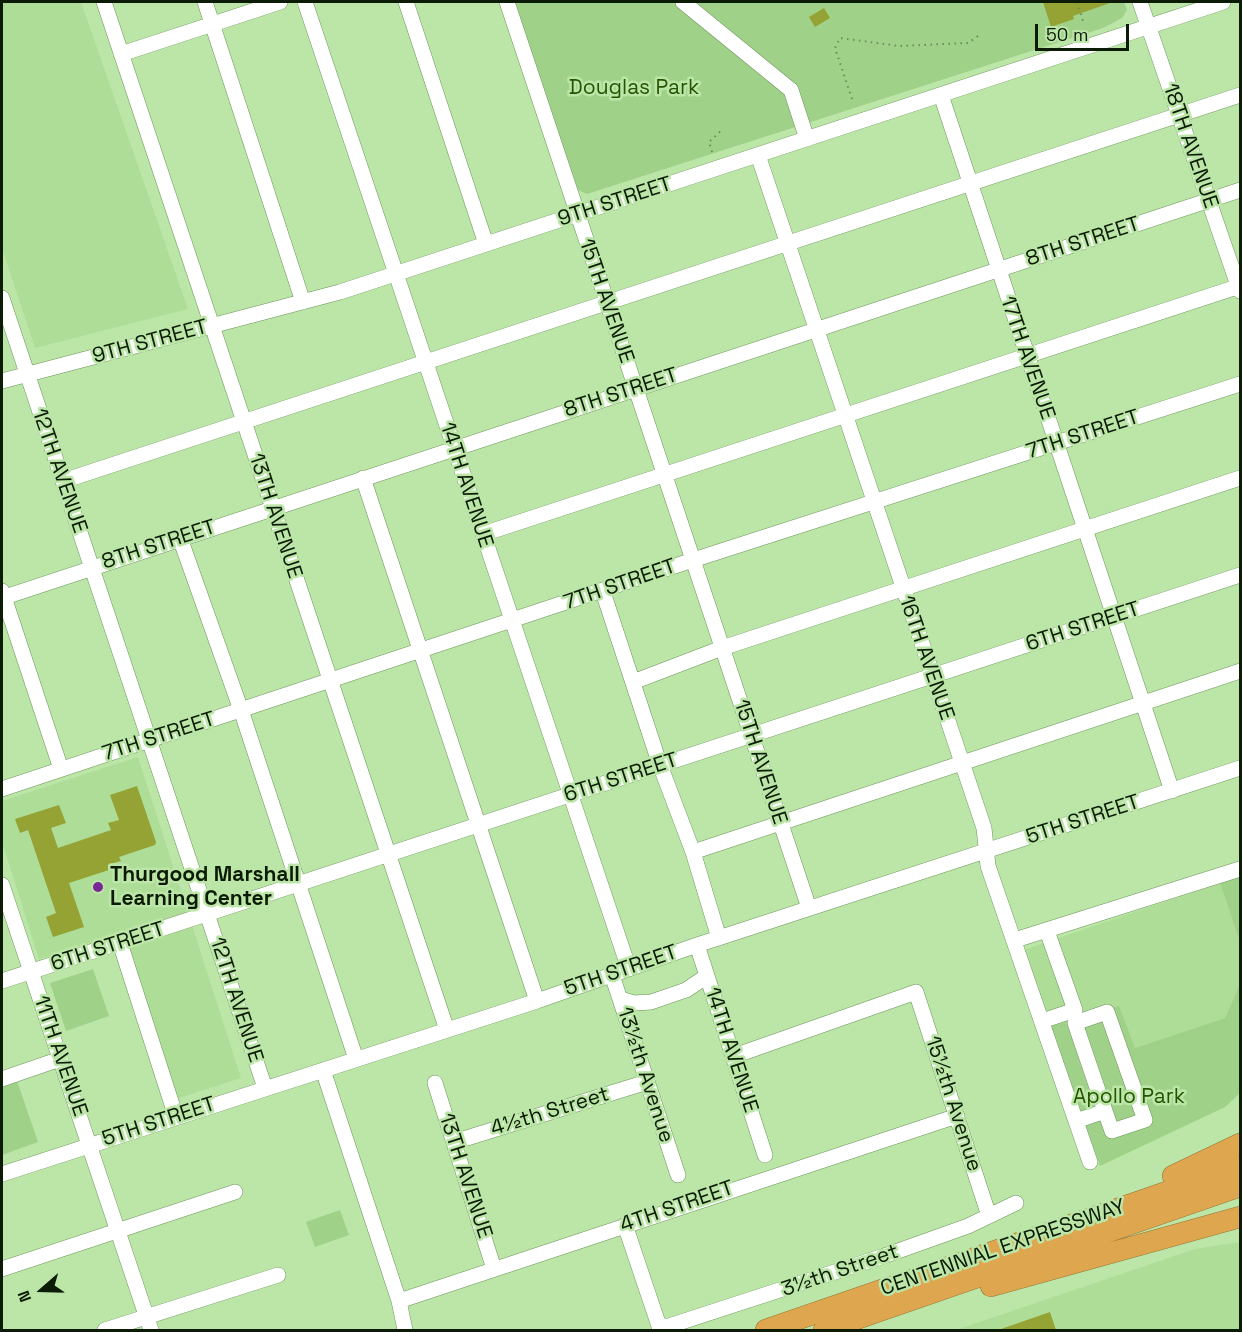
<!DOCTYPE html>
<meta charset="utf-8">
<style>
body{margin:0}
#map{position:relative;width:1242px;height:1332px;overflow:hidden;background:#bbe6a8;font-family:"Space Grotesk",sans-serif}
canvas{display:block}
.frame{position:absolute;inset:0;border:3px solid #0c1b05;pointer-events:none}
.north{position:absolute;left:12px;top:1260px;width:60px;height:60px;-webkit-text-stroke:4px #bbe6a8;paint-order:stroke;rotate:250deg;font-size:16px;font-weight:700;line-height:24px;text-align:center;color:#0c1b05}
.north::after{content:'';display:block;margin:auto;width:21px;height:27px;background:#0c1b05;clip-path:polygon(50% 0,100% 100%,50% 72%,0 100%)}
.scale{position:absolute;left:1035px;top:24px;width:94px;height:27px;box-sizing:border-box;border:3px solid #0c1b05;border-top:0;padding-left:8px;font-size:18px;line-height:21px;white-space:nowrap;color:#0c1b05;-webkit-text-stroke:4px #bbe6a8;paint-order:stroke}
</style>
<div id="map">
<canvas width="1242" height="1332"></canvas>
<div class="frame"></div>
<div class="north">N</div>
<div class="scale">50 m</div>
</div>
<script>
const c = document.querySelector('canvas').getContext('2d');
c.lineJoin = 'round';
function paint(path, color) { c.fillStyle = color; c.fill(path, 'evenodd'); }
const poly = rows => new Path2D(rows.map(r => 'M' + r).join(''));
function strokePath(path, color, width, dash) { c.strokeStyle = color; c.lineWidth = width; c.lineCap = dash ? 'butt' : 'round'; c.setLineDash(dash || []); c.stroke(path); }
function write(font, color, halo, rows, align = 'center') {
  c.font = font + ' "Space Grotesk",sans-serif'; c.lineWidth = 5; c.setLineDash([]); c.textBaseline = 'middle'; c.strokeStyle = halo; c.fillStyle = color; for (const [text, x, y, turn = 0] of rows) {
    c.save(); c.translate(x, y); c.rotate((+turn || 0) * Math.PI / 180); c.textAlign = isNaN(turn) ? turn : align; if (halo) c.strokeText(text, 0, 0); c.fillText(text, 0, 0); c.restore();
  }
}
const built = poly([
 [2,2,81,2,188,309,35,348,2,248],
 [138,757,241,1078,176,1099,123,933,39,959,2,842,2,801],
 [1220,883,1240,942,1240,984,1225,1018,1135,1048,1050,1027,1023,950],
 [1240,1242,1240,1330,956,1330,1195,1249]
]);
const green = poly([
 [513,2,1124,2,1127,10,1122,18,1103,28,587,194,578,190,576,184],
 [1240,876,1240,942,1220,883],
 [93,969,109,1016,66,1031,50,983],
 [1240,984,1240,1093,1225,1107,1100,1166,1050,1027,1119,1006,1135,1048,1225,1018],
 [16,1078,38,1142,2,1155,2,1083],
 [340,1210,349,1235,315,1247,306,1222]
]);
const building = poly([
 [1043,2,1110,2,1110,3,1073,16,1074,19,1051,27],
 [824,8,830,18,815,27,809,17],
 [137,786,156,842,155,845,119,857,121,861,110,864,112,869,69,883,84,927,53,937,46,917,56,913,28,830,20,833,15,819,59,805,66,823,51,828,58,848,111,830,108,823,119,820,110,795],
 [1050,1312,1056,1330,1001,1330,1001,1329]
]);
const path = poly([
 [1077,2,1084,24],
 [852,99,835,48,840,38,899,46,968,43,981,34],
 [712,152,709,142,722,130]
]);
const minor = poly([
 [104,2,447,1030],
 [205,2,303,302],
 [305,2,629,969],
 [406,2,486,244],
 [507,2,809,908],
 [683,2,791,90,807,139],
 [1140,2,1240,291],
 [121,54,280,2],
 [941,95,1172,791],
 [758,155,984,828,988,866,1090,1162],
 [2,298,265,1088],
 [2,381,340,292,1223,2],
 [363,478,537,1001],
 [63,481,1240,95],
 [483,534,1240,286],
 [180,538,241,710,356,1059],
 [2,591,61,769],
 [603,592,660,765,693,852,719,938],
 [2,598,1240,190],
 [633,682,722,648,1240,478],
 [2,789,693,560,1240,384],
 [693,852,1240,671],
 [2,885,151,1330],
 [1015,940,1240,869],
 [120,943,176,1117],
 [697,945,765,1155],
 [612,975,678,1175],
 [2,981,1240,575],
 [620,999,634,1003,651,1002,686,990,707,976],
 [1042,1021,1075,1010,1047,931],
 [734,1056,916,992,989,1216],
 [323,1070,399,1301,405,1330],
 [2,1079,60,1059],
 [435,1083,494,1269],
 [1076,1121,1105,1111,1075,1023,1107,1012,1145,1120,1112,1131,1105,1111],
 [454,1142,647,1082],
 [2,1174,537,1001,697,945,1240,768],
 [625,1225,659,1326,669,1326,884,1256,968,1226,1016,1203],
 [2,1269,235,1192],
 [399,1301,957,1116],
 [105,1330,278,1275]
]);
const highway = poly([
 [1173,1176,1240,1144],
 [991,1286,1240,1217],
 [766,1330,1240,1167],
 [824,1330,1240,1186]
]);
const markers = [
 [98,887,6,"#7b2897"]
];
const parkNames = [
 ["Douglas Park",634,88],
 ["Apollo Park",1129,1097]
];
const streetNames = [
 ["18TH AVENUE",1190,146,71],
 ["9TH STREET",615,202,-18],
 ["8TH STREET",1083,242,-18],
 ["15TH AVENUE",606,301,71],
 ["9TH STREET",150,342,-15],
 ["17TH AVENUE",1027,358,71],
 ["8TH STREET",621,393,-18],
 ["7TH STREET",1083,435,-18],
 ["12TH AVENUE",59,471,71],
 ["14TH AVENUE",466,485,72],
 ["13TH AVENUE",275,516,72],
 ["8TH STREET",159,545,-18],
 ["7TH STREET",620,585,-19],
 ["6TH STREET",1083,627,-18],
 ["16TH AVENUE",926,658,71],
 ["7TH STREET",159,737,-18],
 ["15TH AVENUE",760,762,72],
 ["6TH STREET",621,778,-18],
 ["5TH STREET",1083,820,-18],
 ["6TH STREET",108,947,-18],
 ["5TH STREET",621,971,-19],
 ["12TH AVENUE",236,1000,72],
 ["14TH AVENUE",731,1050,72],
 ["11TH AVENUE",60,1056,71],
 ["13½th Avenue",645,1075,72],
 ["15½th Avenue",953,1104,72],
 ["4½th Street",550,1112,-17],
 ["5TH STREET",159,1122,-18],
 ["13TH AVENUE",465,1176,72],
 ["4TH STREET",677,1207,-19],
 ["CENTENNIAL EXPRESSWAY",1003,1248,-19],
 ["3½th Street",840,1271,-19]
];
const poiNames = [
 ["Thurgood Marshall",110,875],
 ["Learning Center",110,899]
];
paint(built, '#aedd98');
paint(green, '#9fd188');
paint(building, '#95a335');
strokePath(minor, '#6d955a', 16);
strokePath(highway, '#947535', 22);
strokePath(path, '#6c8a5e', 2, [1.5, 4.5]);
strokePath(minor, '#fff', 15);
strokePath(highway, '#dea64f', 21);
for (const [x, y, r, color] of markers) { const dot = new Path2D(); dot.arc(x, y, r, 0, 2 * Math.PI); c.fillStyle = color; c.fill(dot); strokePath(dot, '#bbe6a8', 2); }
write('21px', '#265502', '#bbe6a8', parkNames);
write('21px', '#0c1b05', '#bbe6a8', streetNames);
write('bold 21px', '#0c1b05', '#bbe6a8', poiNames, 'left');
</script>
